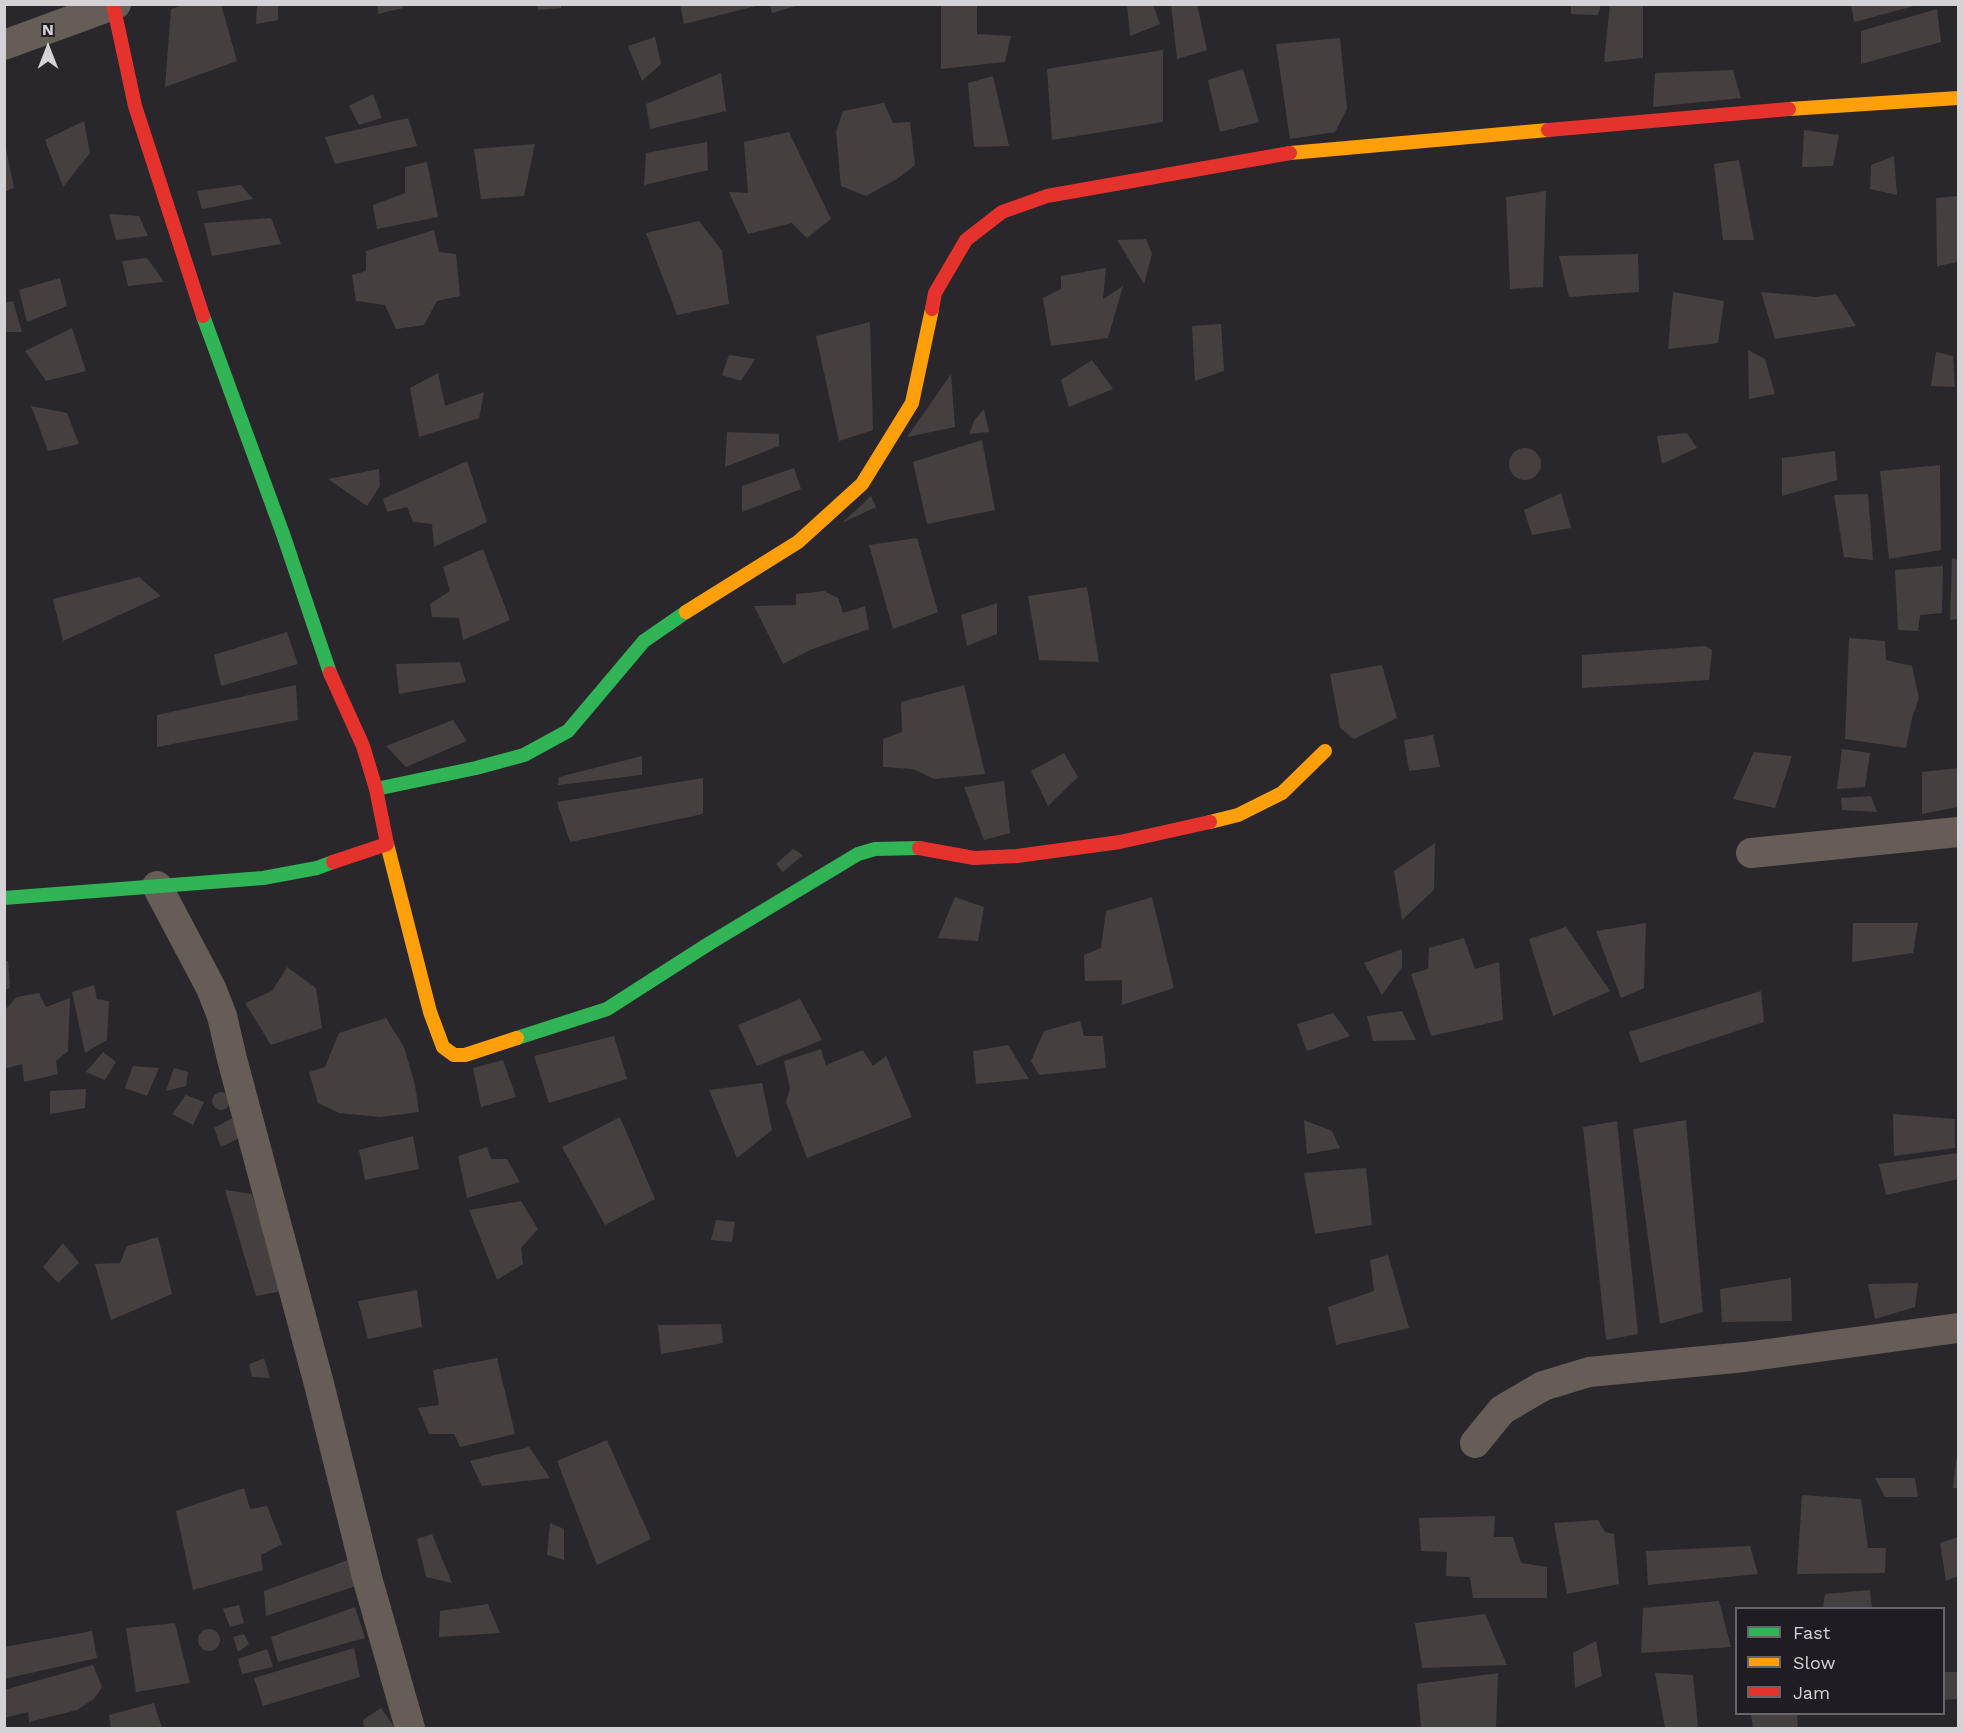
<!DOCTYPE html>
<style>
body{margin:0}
#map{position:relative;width:1963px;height:1733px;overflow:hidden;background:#29272b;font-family:"Work Sans",sans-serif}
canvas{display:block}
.frame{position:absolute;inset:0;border:6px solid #d4d2d7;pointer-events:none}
.legend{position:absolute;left:1735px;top:1607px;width:210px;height:108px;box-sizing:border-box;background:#1f1c23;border:2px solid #67656b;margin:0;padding:8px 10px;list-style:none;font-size:18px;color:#d4d2d7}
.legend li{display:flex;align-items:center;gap:12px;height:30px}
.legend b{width:30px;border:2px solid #67656b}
.north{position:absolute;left:18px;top:18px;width:60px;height:60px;-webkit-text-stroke:4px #1f1c23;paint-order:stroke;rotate:0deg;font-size:16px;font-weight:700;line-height:24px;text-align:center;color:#d4d2d7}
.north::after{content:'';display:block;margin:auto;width:21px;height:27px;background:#d4d2d7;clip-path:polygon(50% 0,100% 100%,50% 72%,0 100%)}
</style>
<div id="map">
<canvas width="1963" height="1733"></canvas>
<div class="frame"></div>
<ul class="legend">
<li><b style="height:8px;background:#30b455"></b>Fast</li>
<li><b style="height:8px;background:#ff9f0a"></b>Slow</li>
<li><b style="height:8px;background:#e5322d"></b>Jam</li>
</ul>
<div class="north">N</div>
</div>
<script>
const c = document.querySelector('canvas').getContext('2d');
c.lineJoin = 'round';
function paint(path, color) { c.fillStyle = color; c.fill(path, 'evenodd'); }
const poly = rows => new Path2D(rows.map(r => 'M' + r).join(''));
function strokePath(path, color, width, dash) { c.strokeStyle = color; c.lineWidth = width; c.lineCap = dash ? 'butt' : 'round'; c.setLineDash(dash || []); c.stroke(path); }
const building = poly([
 [187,4,221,4,237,61,165,87,171,9],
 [377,4,402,4,403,8,378,14],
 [537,4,561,4,561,8,538,10],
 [680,4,755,4,756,6,684,24],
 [770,4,798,4,799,5,772,13],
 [941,4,977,4,977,34,1011,36,1005,62,941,69],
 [1127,4,1153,4,1160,24,1130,36],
 [1171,4,1197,4,1207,50,1177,59],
 [1571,4,1601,4,1598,15,1571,14],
 [1610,4,1643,4,1643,58,1604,62],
 [1851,4,1918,4,1918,5,1854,22],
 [257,5,278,5,278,20,256,24],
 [1937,9,1941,42,1861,64,1861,31],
 [655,37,661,64,642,81,628,46],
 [1340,38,1347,109,1335,132,1290,139,1276,44],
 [1163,50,1163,122,1052,140,1047,69],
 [1243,69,1259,122,1220,132,1208,80],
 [1733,70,1741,98,1653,107,1655,73],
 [721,73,726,111,650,129,646,104],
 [993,76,1009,146,974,147,968,83],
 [373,94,382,118,359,125,349,106],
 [884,103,893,123,910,122,915,165,897,179,866,196,841,186,836,132,843,111],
 [408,118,417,146,335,164,325,137],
 [84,121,90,153,63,187,45,140],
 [1804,130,1839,135,1833,166,1802,167],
 [789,132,831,219,807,238,792,223,748,234,729,192,748,193,744,142],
 [707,142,708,170,644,185,646,153],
 [535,144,524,196,481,199,474,149],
 [6,149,14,188,4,192,4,150],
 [1894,156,1897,195,1870,189,1871,165],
 [1739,160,1754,240,1723,240,1714,164],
 [427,162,438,217,377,229,373,205,405,193,405,167],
 [241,185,253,199,202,209,197,191],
 [1546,191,1543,287,1510,289,1506,197],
 [1958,196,1958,262,1937,266,1936,198],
 [109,214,139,216,148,236,116,240],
 [271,218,281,244,212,256,204,223],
 [699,221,722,251,729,304,677,315,646,233],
 [434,230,439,252,456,254,460,296,437,301,424,325,396,329,385,305,356,301,352,275,366,271,366,251],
 [1146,239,1152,254,1144,284,1117,240],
 [1638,254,1639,292,1569,297,1559,256],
 [147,258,164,282,128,286,122,261],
 [1106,268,1103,299,1123,286,1108,338,1051,346,1043,298,1061,289,1061,276],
 [60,278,67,306,27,322,19,290],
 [1673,292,1724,301,1718,343,1668,349],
 [1761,292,1816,297,1836,294,1856,326,1775,339],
 [13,301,22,332,4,332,4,303],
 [870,322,873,430,839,441,816,336],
 [1221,324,1224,371,1195,381,1192,326],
 [72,328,86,371,46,381,25,351],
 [1748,350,1765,359,1775,394,1749,399],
 [1936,352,1953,356,1955,387,1931,386],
 [729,355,755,359,741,381,722,375],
 [1092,360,1113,389,1069,407,1061,380],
 [438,373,445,406,484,392,479,418,419,437,410,388],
 [951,374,955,427,907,437],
 [31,406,67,413,79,444,48,451],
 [984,409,989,432,969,434,974,421],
 [727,432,779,434,779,446,725,467],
 [1687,433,1697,448,1662,464,1657,436],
 [982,440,995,510,927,524,913,462],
 '1509 464a16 16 0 1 1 32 0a16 16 0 1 1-32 0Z',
 [1835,451,1837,480,1782,496,1782,458],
 [467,461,487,522,434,547,432,524,413,522,407,507,387,512,383,499],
 [1940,465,1941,550,1889,559,1880,471],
 [794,468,801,489,742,512,742,486],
 [379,469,380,486,367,506,328,479],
 [1561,493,1571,528,1532,535,1524,510],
 [1868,494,1873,560,1844,557,1834,495],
 [871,496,876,507,842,523],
 [917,538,938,612,893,629,869,545],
 [483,549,510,620,463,640,459,618,432,617,430,604,450,591,443,567],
 [1952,558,1958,560,1958,619,1950,620],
 [1943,566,1942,613,1920,615,1918,631,1898,630,1895,570],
 [139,577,161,596,63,641,53,599],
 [1087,587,1099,662,1039,660,1028,596],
 [824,591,838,598,843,613,865,606,869,629,810,650,783,664,754,606,796,605,796,594],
 [997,603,997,634,967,646,961,615],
 [287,632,298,664,221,686,214,655],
 [1849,638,1885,641,1886,660,1912,666,1919,698,1912,718,1906,748,1845,739],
 [1706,646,1712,650,1709,680,1582,688,1582,655],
 [460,662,466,682,399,694,396,664],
 [1382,665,1397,718,1354,739,1340,728,1330,674],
 [296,685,298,720,157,747,157,715],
 [964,685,985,774,934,779,913,769,883,767,883,739,902,732,901,702],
 [453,720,467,741,406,767,386,746],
 [1433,735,1440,767,1409,771,1404,740],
 [1842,749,1870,753,1865,787,1837,789],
 [1754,752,1792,756,1775,808,1733,799],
 [1064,753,1078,777,1048,806,1031,771],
 [642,756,642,775,558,785,559,777],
 [1958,768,1958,807,1922,814,1922,772],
 [703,778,703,814,570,842,557,802],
 [1004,781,1010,833,984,840,964,787],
 [1871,796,1877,812,1842,810,1841,798],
 [1435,843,1434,890,1402,920,1394,871],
 [793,849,803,855,783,872,776,864],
 [955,897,984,907,978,941,938,938],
 [1152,897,1174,988,1122,1005,1122,980,1085,981,1084,955,1101,948,1106,911],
 [1646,923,1644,988,1621,998,1596,931],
 [1853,923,1918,923,1913,953,1852,962],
 [1566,927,1610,991,1553,1016,1529,939],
 [1464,938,1475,969,1499,962,1503,1020,1431,1036,1411,974,1428,969,1429,948],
 [1402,949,1402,967,1382,995,1364,963],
 [4,961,8,961,10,988,4,990],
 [287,967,316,988,322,1028,271,1045,245,1003,272,991],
 [94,985,97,999,109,1001,107,1040,85,1053,72,992],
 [1761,991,1764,1022,1640,1063,1629,1032],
 [39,993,46,1007,70,998,68,1051,56,1061,58,1074,24,1082,22,1064,4,1069,4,1011,17,997],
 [800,999,822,1040,757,1066,738,1025],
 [1402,1011,1416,1040,1373,1041,1367,1016],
 [1333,1013,1350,1036,1307,1051,1297,1024],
 [386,1018,404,1047,415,1085,419,1112,380,1117,339,1113,318,1103,309,1072,325,1067,339,1033],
 [1080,1021,1084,1036,1103,1036,1106,1068,1039,1075,1031,1061,1044,1031],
 [614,1036,627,1079,549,1103,534,1056],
 [1008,1045,1029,1079,976,1084,973,1051],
 [821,1049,826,1065,863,1050,873,1066,886,1056,912,1117,807,1158,786,1102,790,1088,784,1061],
 [103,1052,116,1062,105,1080,86,1072],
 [503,1060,516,1097,481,1107,473,1068],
 [133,1066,159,1068,147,1096,125,1088],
 [174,1068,188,1072,186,1086,166,1091],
 [762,1083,772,1130,737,1158,709,1090],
 [86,1089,85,1108,50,1114,50,1091],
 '212 1101a9 9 0 1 1 18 0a9 9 0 1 1-18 0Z',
 [186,1095,204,1102,193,1125,172,1114],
 [1893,1114,1955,1119,1955,1148,1894,1156],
 [238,1115,239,1138,221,1147,214,1128],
 [620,1117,655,1199,605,1225,562,1147],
 [1304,1120,1332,1131,1340,1148,1307,1154],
 [1686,1120,1703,1312,1660,1324,1633,1129],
 [1617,1121,1638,1334,1606,1340,1583,1127],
 [413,1136,419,1169,365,1180,359,1150],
 [487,1147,491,1159,507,1159,520,1182,467,1198,458,1156],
 [1958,1153,1958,1179,1886,1195,1879,1164],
 [1366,1168,1372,1225,1315,1234,1304,1173],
 [225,1190,252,1194,282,1291,256,1296],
 [521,1201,538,1229,521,1248,523,1264,497,1280,469,1210],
 [716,1220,735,1222,732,1242,711,1240],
 [158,1237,172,1294,111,1320,95,1264,120,1263,127,1246],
 [63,1243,79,1263,58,1283,43,1267],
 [1388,1255,1409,1328,1336,1345,1328,1307,1374,1291,1370,1260],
 [1791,1278,1792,1321,1722,1322,1720,1289],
 [1918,1283,1915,1307,1875,1319,1868,1284],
 [417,1290,422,1327,368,1339,358,1301],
 [721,1324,723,1343,661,1354,658,1325],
 [264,1358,270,1378,252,1377,249,1364],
 [497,1358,515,1434,460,1447,454,1434,429,1434,418,1408,439,1405,433,1370],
 [607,1440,651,1539,597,1565,557,1461],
 [529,1447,550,1478,482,1486,470,1461],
 [1956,1459,1958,1459,1958,1488,1953,1488],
 [1875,1478,1915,1478,1918,1497,1885,1497],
 [244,1488,250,1509,267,1506,282,1544,261,1555,263,1570,193,1590,176,1511],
 [1802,1495,1861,1499,1868,1548,1886,1548,1885,1573,1797,1574],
 [1495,1516,1494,1537,1513,1537,1521,1563,1547,1567,1547,1598,1473,1598,1470,1577,1446,1576,1447,1552,1421,1551,1419,1518],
 [1598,1520,1605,1532,1614,1534,1619,1584,1567,1594,1554,1523],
 [550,1523,564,1529,564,1560,547,1555],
 [432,1534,452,1583,426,1577,417,1539],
 [1958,1537,1958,1576,1946,1581,1940,1543],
 [1750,1546,1758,1574,1648,1585,1646,1551],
 [348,1560,362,1584,266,1616,264,1591],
 [1870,1590,1872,1608,1823,1608,1825,1594],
 [1719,1601,1731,1647,1641,1653,1643,1608],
 [488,1604,500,1633,439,1637,440,1611],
 [239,1605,244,1623,230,1627,223,1609],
 [355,1607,365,1638,278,1662,271,1637],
 [1485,1614,1507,1665,1422,1668,1415,1623],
 [175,1623,190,1683,136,1692,126,1628],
 '198 1640a11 11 0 1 1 22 0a11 11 0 1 1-22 0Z',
 [92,1631,97,1658,4,1679,4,1647],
 [244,1634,249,1644,238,1652,233,1637],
 [1596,1641,1602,1676,1575,1688,1573,1653],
 [354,1648,360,1677,263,1706,254,1678],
 [267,1649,273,1667,242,1674,238,1659],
 [93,1665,102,1687,94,1699,77,1710,29,1722,28,1712,4,1718,4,1690],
 [1944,1672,1958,1672,1958,1699,1944,1700],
 [1498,1673,1496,1728,1421,1728,1417,1684],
 [1655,1673,1693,1675,1698,1728,1665,1728],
 [154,1703,162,1728,111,1728,109,1715],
 [381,1708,395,1728,364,1728,363,1720],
 [1751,1714,1797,1714,1798,1728,1753,1728]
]);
const street = poly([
 [4,45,116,4],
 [1751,853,1958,832],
 [157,886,211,988,222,1016,232,1059,319,1384,368,1581,410,1728],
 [1475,1443,1502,1410,1543,1386,1589,1372,1745,1357,1958,1328]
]);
const fast = poly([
 [203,316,283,534,330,673],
 [376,789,476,768,524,755,568,731,644,641,686,612],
 [4,898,263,878,317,868,333,862],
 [517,1038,607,1009,710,943,858,854,875,849,919,848]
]);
const slow = poly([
 [1789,109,1958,98],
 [1290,153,1548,130],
 [686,612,798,542,862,484,912,403,932,309],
 [1210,822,1238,815,1282,793,1325,751],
 [387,844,430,1012,443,1047,454,1055,465,1055,517,1038]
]);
const jam = poly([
 [113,4,135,106,203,316],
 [1548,130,1789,109],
 [932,309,935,293,966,240,1002,212,1047,196,1290,153],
 [330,673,363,746,376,789,387,844,333,862],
 [919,848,974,858,1017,856,1120,842,1210,822]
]);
paint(building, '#463f40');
strokePath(street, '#655d56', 30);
strokePath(fast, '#30b455', 14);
strokePath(slow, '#ff9f0a', 14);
strokePath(jam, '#e5322d', 14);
</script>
